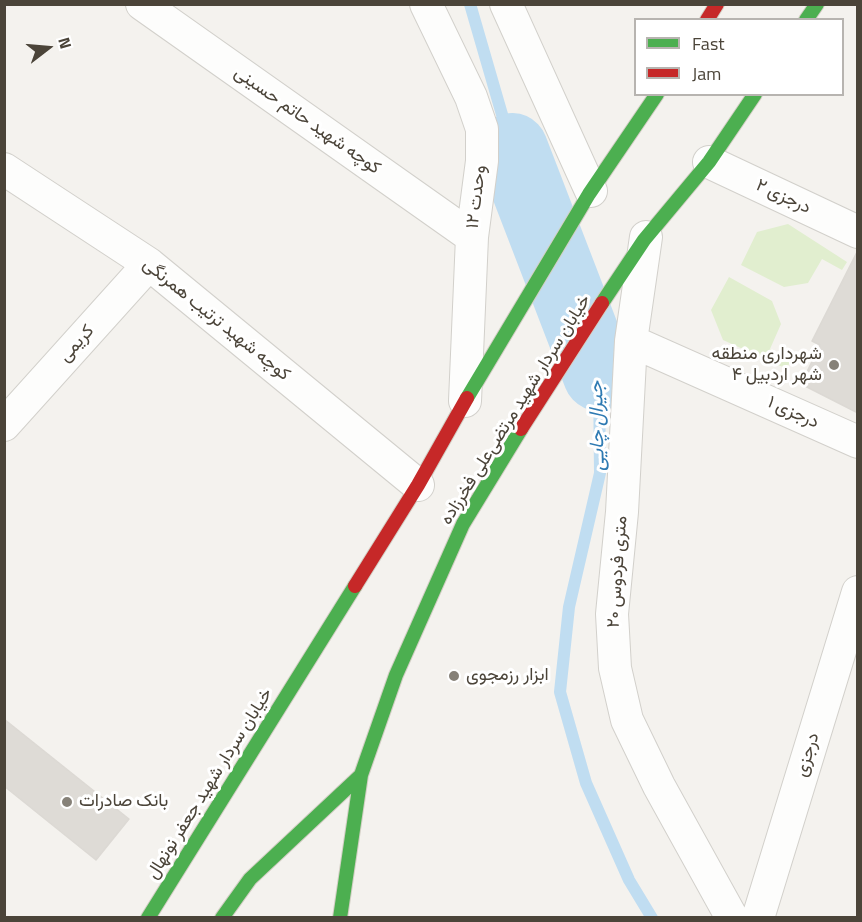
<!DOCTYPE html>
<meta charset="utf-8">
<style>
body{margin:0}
#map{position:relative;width:862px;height:922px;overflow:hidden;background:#f4f2ee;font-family:"Titillium Web",sans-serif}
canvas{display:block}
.frame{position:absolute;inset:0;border:6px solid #4b4439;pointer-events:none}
.legend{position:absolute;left:634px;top:18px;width:210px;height:78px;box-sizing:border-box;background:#fff;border:2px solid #b7b4b0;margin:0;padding:8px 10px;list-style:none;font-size:18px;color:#4b4439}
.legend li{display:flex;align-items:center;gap:12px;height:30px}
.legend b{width:30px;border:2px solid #b7b4b0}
.north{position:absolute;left:18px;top:18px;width:60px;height:60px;-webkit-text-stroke:4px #fff;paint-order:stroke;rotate:74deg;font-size:16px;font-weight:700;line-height:24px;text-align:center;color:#4b4439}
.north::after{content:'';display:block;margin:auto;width:21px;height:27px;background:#4b4439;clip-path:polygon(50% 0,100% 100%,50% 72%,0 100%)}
</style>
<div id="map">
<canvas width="862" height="922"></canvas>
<div class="frame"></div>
<ul class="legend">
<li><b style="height:8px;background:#4caf50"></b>Fast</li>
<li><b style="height:8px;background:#c62828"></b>Jam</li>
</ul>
<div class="north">N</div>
</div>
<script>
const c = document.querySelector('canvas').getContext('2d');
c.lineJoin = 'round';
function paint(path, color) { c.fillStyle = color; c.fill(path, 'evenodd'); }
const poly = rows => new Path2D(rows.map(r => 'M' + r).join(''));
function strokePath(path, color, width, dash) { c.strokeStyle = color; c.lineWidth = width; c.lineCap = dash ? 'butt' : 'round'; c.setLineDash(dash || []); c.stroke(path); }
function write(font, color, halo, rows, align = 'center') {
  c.font = font + ' "Titillium Web",Vazirmatn,sans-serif'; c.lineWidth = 6; c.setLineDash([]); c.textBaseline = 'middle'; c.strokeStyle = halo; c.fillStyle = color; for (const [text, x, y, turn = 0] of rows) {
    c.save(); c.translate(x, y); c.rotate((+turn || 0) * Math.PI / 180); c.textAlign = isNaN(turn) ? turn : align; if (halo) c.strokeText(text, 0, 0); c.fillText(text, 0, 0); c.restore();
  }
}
const green = poly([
 [788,224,847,262,842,270,822,259,808,283,784,287,741,265,757,232],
 [729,277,772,301,781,324,770,349,791,359,787,369,723,340,711,310]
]);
const stream = poly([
 [470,4,512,149],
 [599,375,600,473,569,607,560,692,586,783,629,880,652,918]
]);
const river = poly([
 [512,149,599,375]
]);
const building = poly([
 [858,250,858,413,801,384,820,345,812,341,858,250],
 [4,719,129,819,96,860,4,786,4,719]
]);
const street = poly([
 [142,4,472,237],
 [426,4,471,97,482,129,482,161,472,237,465,401],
 [506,4,591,191],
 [709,162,858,232],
 [4,169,149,264,418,485],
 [646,237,631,341,622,512,612,614,615,668,627,720,659,786,732,918],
 [631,341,858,442],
 [4,425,149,264],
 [758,918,858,592]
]);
const fast = poly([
 [806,20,817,4],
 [602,303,644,240,709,162,755,94],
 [467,398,589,194,657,94],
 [148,918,355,586],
 [222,918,250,879,361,775],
 [340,918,361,775,396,675,463,524,521,429]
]);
const jam = poly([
 [707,20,717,4],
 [521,429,602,303],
 [355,586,418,485,467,398]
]);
const markers = [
 [834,365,6,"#868178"],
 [454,676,6,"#868178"],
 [67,802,6,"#868178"]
];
const streetNames = [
 ["کوچه شهید حاتم حسینی",307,121,35],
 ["وحدت ۱۲",477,197,-83],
 ["درجزی ۲",783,197,25],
 ["کوچه شهید ترتیب همرنگی",216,320,39],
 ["کریمی",77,344,-48],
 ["خیابان سردار شهید مرتضی‌علی فخرزاده",516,410,-58],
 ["درجزی ۱",793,413,24],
 ["۲۰ متری فردوس",618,572,-86],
 ["درجزی",808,755,-73],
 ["خیابان سردار شهید جعفر نونهال",210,784,-58]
];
const poiNames = [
 ["شهرداری منطقه",822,355,"right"],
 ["۴ شهر اردبیل",822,376,"right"],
 ["ابزار رزمجوی",466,676],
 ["بانک صادرات",79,802]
];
const waterNames = [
 ["جیرال چایی",598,426,-91]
];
paint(green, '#e1eecf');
strokePath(stream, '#c0ddf1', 12);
strokePath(river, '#c0ddf1', 72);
paint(building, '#dedbd6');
strokePath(building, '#dcd9d4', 1.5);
strokePath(street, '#d2d0cb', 34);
strokePath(fast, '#d3cfc5', 16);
strokePath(jam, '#d3cfc5', 16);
strokePath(street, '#fdfdfc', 32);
strokePath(fast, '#4caf50', 14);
strokePath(jam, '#c62828', 14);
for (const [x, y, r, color] of markers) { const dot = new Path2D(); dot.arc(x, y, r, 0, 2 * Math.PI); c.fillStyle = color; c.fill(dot); strokePath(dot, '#fff', 2); }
write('18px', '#4b4439', '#fff', streetNames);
write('18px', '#4b4439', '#fff', poiNames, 'left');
write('italic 20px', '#2e7ab2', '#fff', waterNames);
</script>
